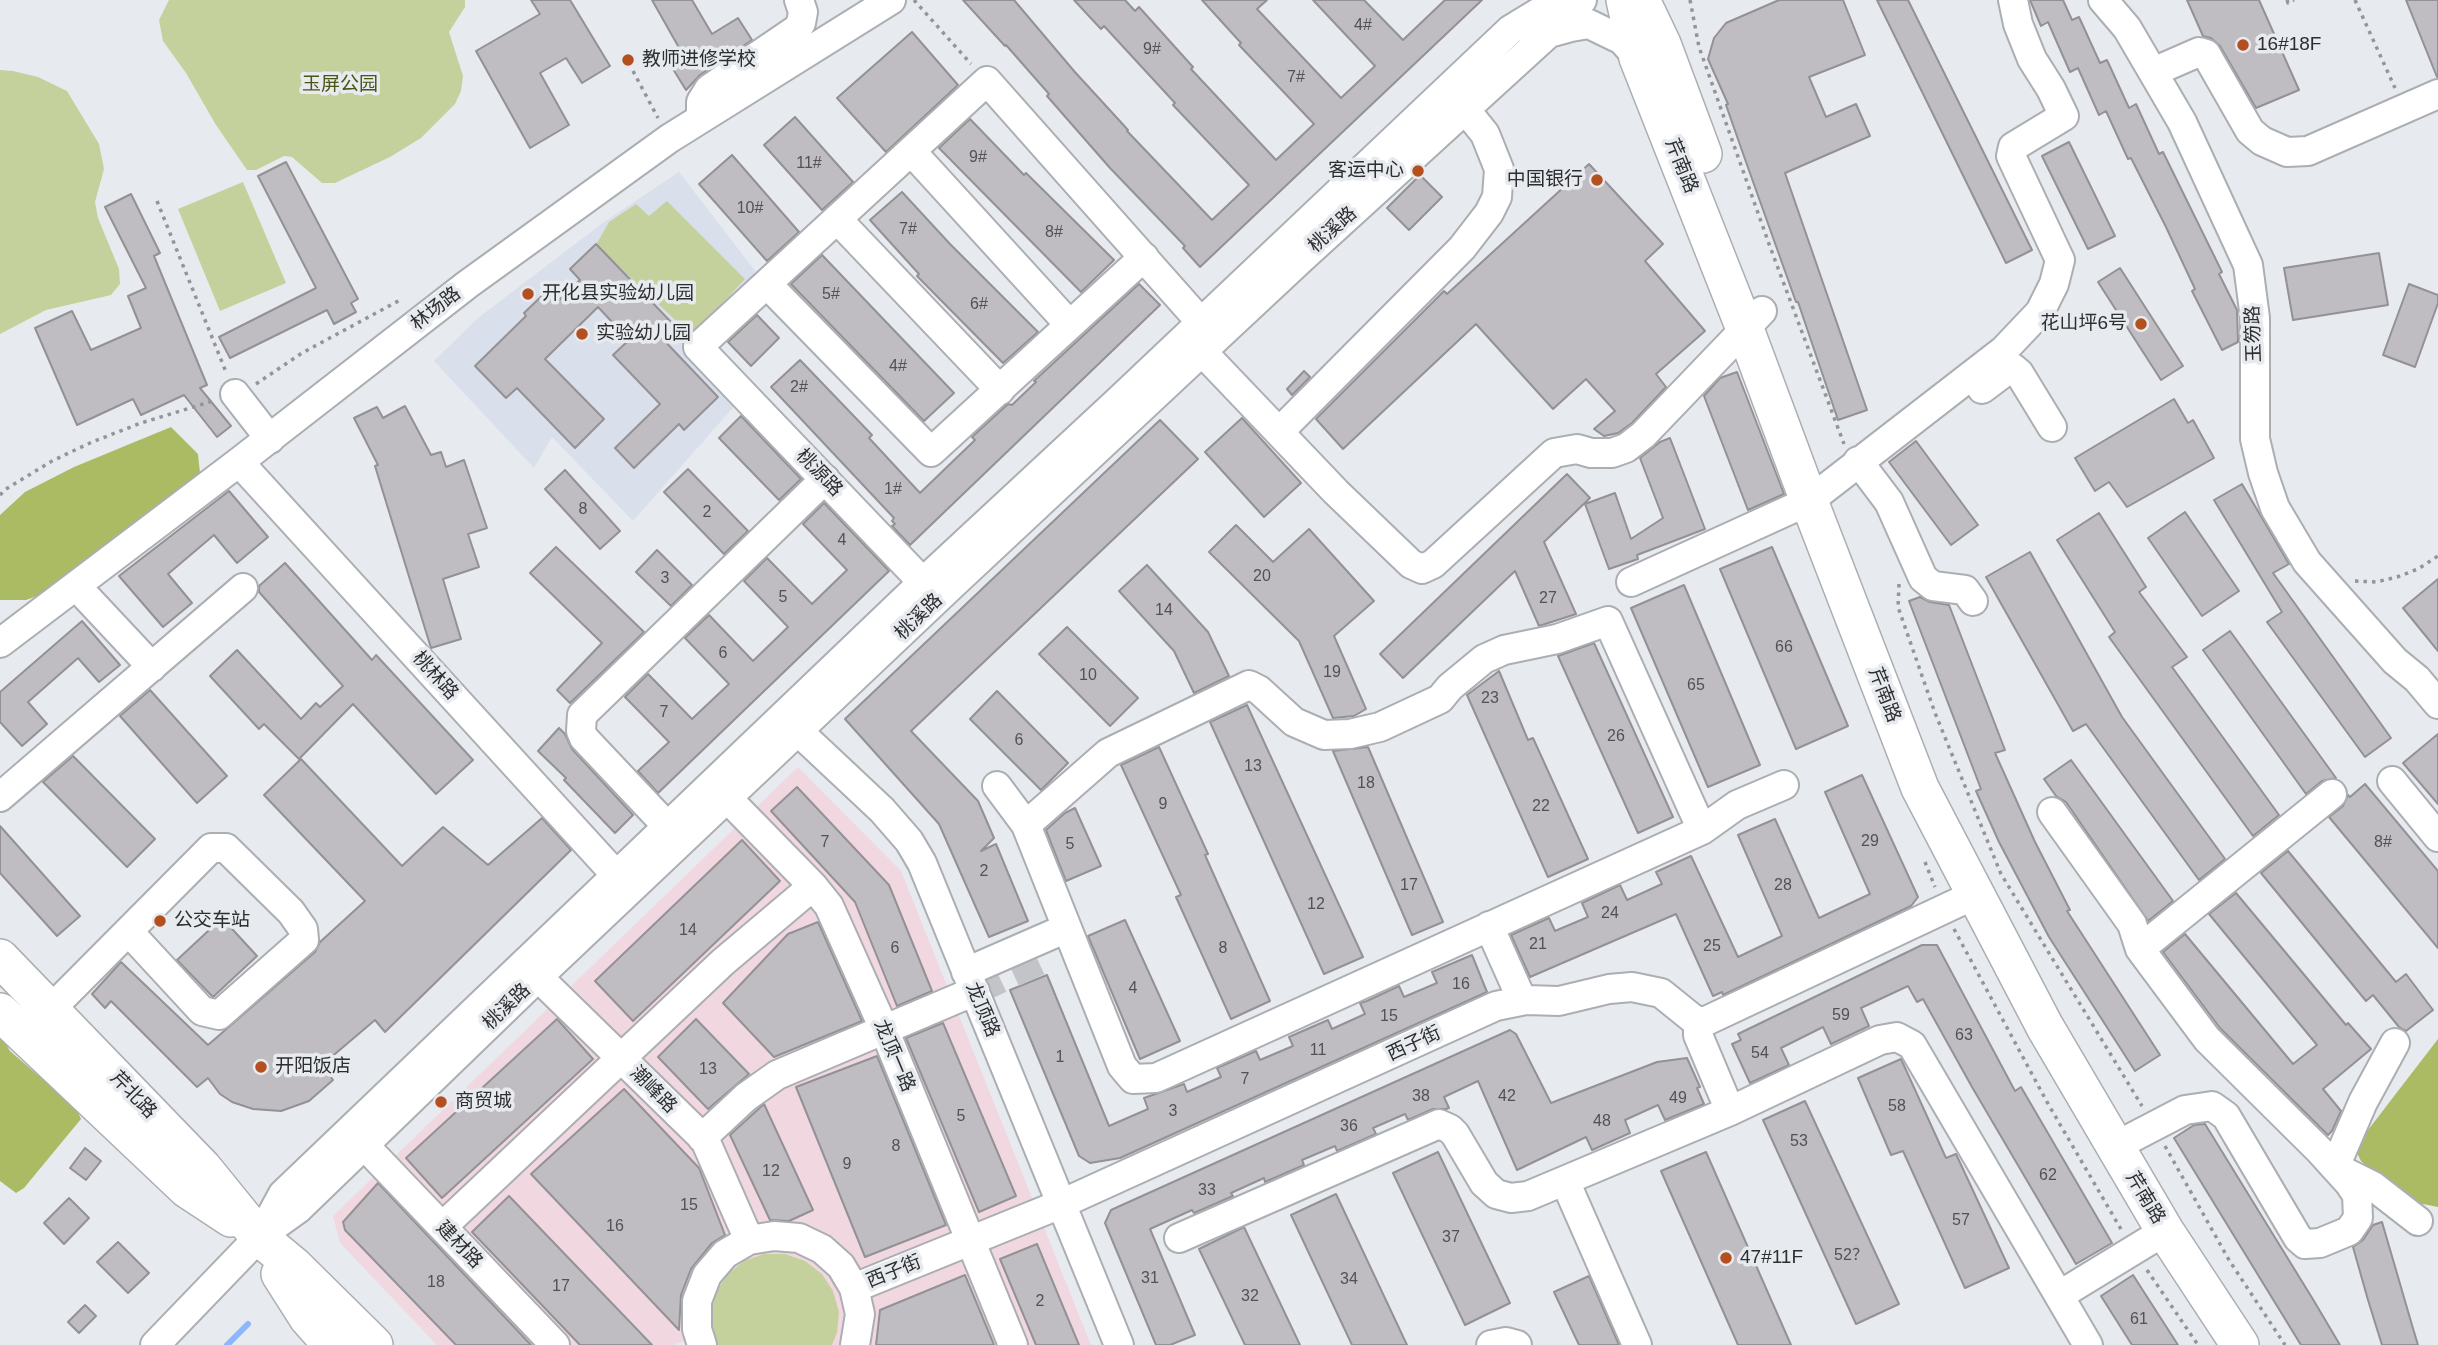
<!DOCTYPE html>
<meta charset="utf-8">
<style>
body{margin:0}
canvas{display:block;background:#e7eaee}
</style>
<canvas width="2438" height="1345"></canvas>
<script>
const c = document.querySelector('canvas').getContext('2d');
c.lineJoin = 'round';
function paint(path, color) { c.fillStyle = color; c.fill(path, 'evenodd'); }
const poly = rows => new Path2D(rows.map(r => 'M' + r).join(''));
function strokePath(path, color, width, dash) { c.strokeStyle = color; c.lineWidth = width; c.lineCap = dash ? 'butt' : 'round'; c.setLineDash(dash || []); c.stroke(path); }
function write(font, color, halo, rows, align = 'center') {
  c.font = font + ' Arial,"Noto Sans SC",sans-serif'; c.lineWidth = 7; c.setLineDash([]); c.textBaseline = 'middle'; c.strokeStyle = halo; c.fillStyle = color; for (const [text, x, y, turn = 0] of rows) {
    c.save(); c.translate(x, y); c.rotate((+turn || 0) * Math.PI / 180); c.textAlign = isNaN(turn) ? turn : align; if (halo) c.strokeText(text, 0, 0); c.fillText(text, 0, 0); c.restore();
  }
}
const commercial = poly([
 [798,767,901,871,1091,1345,687,1345,684,1341,673,1345,437,1345,340,1243,333,1216]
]);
const built = poly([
 [679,172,756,272,688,349,737,403,633,521,552,437,534,468,434,361,478,318,604,222]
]);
const green = poly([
 [169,0,465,0,465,7,449,32,463,76,461,91,455,104,421,138,390,157,335,183,322,183,292,157,284,156,256,170,247,170,216,125,186,73,163,41,159,20],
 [0,70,13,71,38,77,67,91,99,144,104,169,95,202,98,218,119,269,120,284,111,295,46,310,0,334],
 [243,182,286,283,220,311,178,209],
 [667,201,745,279,692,336,596,245,609,222,636,204,649,216],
 [764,1254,785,1254,805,1261,822,1274,833,1291,839,1312,837,1333,832,1345,718,1345,714,1334,711,1313,716,1292,728,1274,744,1261]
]);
const forest = poly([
 [171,427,198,454,200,473,59,588,26,600,0,600,0,515,25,492,74,467],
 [0,1034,10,1051,76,1108,81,1119,24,1188,16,1193,0,1181],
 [2438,1039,2438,1207,2403,1200,2361,1161,2358,1155,2358,1143]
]);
const stream = poly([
 [227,1345,248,1324]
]);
const building = poly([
 [531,0,570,0,610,66,582,83,566,58,540,73,569,125,530,148,476,51,540,14,531,0],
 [652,0,692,0,712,34,738,18,752,40,700,75,686,90,668,61,682,53,652,0],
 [963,0,1014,0,1074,71,1128,130,1127,131,1212,220,1249,185,1173,105,1175,103,1104,26,1101,29,1074,0,1125,0,1135,11,1139,7,1193,67,1191,69,1276,160,1314,124,1239,45,1241,43,1202,0,1267,0,1257,9,1341,98,1375,66,1313,0,1364,0,1403,40,1445,0,1482,0,1200,267,1183,248,1185,246,1110,168,1047,96,1049,94,1006,45,1005,46,963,0],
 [1779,0,1843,0,1865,55,1809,77,1826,117,1856,104,1870,136,1785,173,1867,410,1838,420,1798,302,1796,302,1746,162,1726,105,1728,104,1708,59,1714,38,1726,23,1779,0],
 [1877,0,1908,0,2032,250,2006,263,1877,0],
 [2030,0,2063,0,2072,20,2079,17,2100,63,2107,60,2129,108,2136,104,2159,154,2163,152,2222,272,2219,274,2237,310,2238,342,2222,350,2192,291,2195,289,2166,227,2131,158,2128,159,2106,111,2099,115,2078,68,2070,72,2048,22,2041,26,2030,0],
 [2187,0,2259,0,2299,90,2256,108,2220,46,2211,38,2203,36,2187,0],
 [2406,0,2438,0,2438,77,2437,77,2406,0],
 [912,32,958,85,886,152,837,98,912,32],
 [795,117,853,182,822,210,764,145,795,117],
 [970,119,1024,175,1026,173,1114,260,1081,292,939,148,970,119],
 [2069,142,2115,236,2088,249,2042,156,2069,142],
 [732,155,799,232,767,261,699,184,732,155],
 [286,162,358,299,351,303,356,312,334,324,327,310,230,358,219,337,316,288,258,176,286,162],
 [1589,164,1663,244,1645,261,1705,331,1656,374,1666,387,1632,423,1618,433,1604,436,1594,429,1615,411,1586,379,1553,409,1476,324,1343,449,1316,419,1444,291,1447,294,1589,164],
 [1420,175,1442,197,1409,230,1387,208,1420,175],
 [902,192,950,244,1038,332,1003,363,917,276,919,274,870,220,902,192],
 [131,194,160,253,154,256,207,385,200,388,231,426,217,437,184,395,141,415,133,399,77,425,35,328,72,311,91,350,141,328,128,296,146,288,105,207,131,194],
 [596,244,672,323,659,335,718,397,684,430,679,424,634,468,615,448,660,404,613,355,629,340,598,307,545,359,604,419,575,448,517,388,506,398,475,366,526,316,524,313,547,291,557,302,580,280,570,269,596,244],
 [2379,253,2388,305,2293,320,2284,268,2379,253],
 [822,255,954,393,924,421,791,284,822,255],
 [2120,268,2183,366,2161,380,2098,282,2120,268],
 [1139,284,1160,305,910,545,892,526,895,524,892,521,894,518,771,387,800,360,872,435,869,438,920,493,975,440,972,437,1008,404,1012,405,1036,382,1034,381,1139,284],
 [2409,284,2438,295,2438,303,2415,367,2383,355,2409,284],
 [757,315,779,338,751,366,728,342,757,315],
 [1304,371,1310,377,1292,395,1287,389,1304,371],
 [1737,372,1784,494,1748,510,1704,396,1720,378,1737,372],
 [2174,399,2188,423,2193,420,2214,458,2127,507,2109,482,2095,491,2075,458,2174,399],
 [405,406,431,455,441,452,446,467,464,460,487,528,468,534,479,567,443,579,461,639,431,648,375,466,378,465,354,418,377,407,383,418,405,406],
 [741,416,801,479,779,500,719,438,741,416],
 [1242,418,1301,483,1264,517,1205,452,1242,418],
 [1160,420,1198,459,911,731,978,801,994,838,981,851,996,844,1028,921,989,937,939,824,845,719,1160,420],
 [1670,438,1705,529,1637,555,1638,559,1609,569,1585,504,1615,493,1631,539,1663,518,1640,458,1660,442,1670,438],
 [1916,441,1978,525,1951,545,1889,462,1916,441],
 [688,469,748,531,724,554,664,492,688,469],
 [565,470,620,531,600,549,545,489,565,470],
 [1567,474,1590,498,1544,542,1576,614,1539,626,1515,571,1403,678,1380,654,1567,474],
 [2242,484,2289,564,2273,573,2391,738,2365,757,2267,622,2282,612,2214,500,2242,484],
 [229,491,268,537,237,563,214,535,168,574,192,603,163,627,119,576,229,491],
 [824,503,889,571,658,793,638,771,669,742,625,697,648,674,692,719,729,684,685,638,709,615,753,661,788,627,744,581,767,558,812,604,847,570,803,524,824,503],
 [2185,512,2239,591,2202,616,2148,538,2185,512],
 [2099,513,2146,587,2139,592,2187,657,2172,667,2279,815,2253,836,2109,637,2115,632,2057,540,2099,513],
 [1236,525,1273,562,1309,529,1374,601,1334,636,1366,709,1354,716,1333,718,1299,641,1209,552,1236,525],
 [556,547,644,632,570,703,557,690,602,643,530,573,556,547],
 [1772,547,1848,726,1796,749,1720,569,1772,547],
 [657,550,692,585,671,606,636,572,657,550],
 [2030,552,2122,717,2225,859,2199,880,2086,724,2073,731,1986,577,2030,552],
 [285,563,372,660,376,655,473,760,436,794,353,704,299,759,264,724,259,729,210,676,237,650,301,719,316,703,320,707,343,686,259,592,259,586,285,563],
 [1147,565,1208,632,1229,676,1194,693,1174,651,1119,591,1147,565],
 [2438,579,2438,651,2403,608,2438,579],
 [1684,585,1760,765,1708,787,1631,608,1684,585],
 [1920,597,1930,602,1949,605,2005,750,1995,753,2035,842,2070,910,2067,911,2160,1055,2135,1071,2049,937,1999,842,1976,791,1981,789,1909,601,1920,597],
 [82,621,120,665,99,682,78,658,28,702,47,724,22,746,0,722,0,692,82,621],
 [1067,627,1138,698,1110,726,1039,654,1067,627],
 [2230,631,2336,778,2322,781,2306,794,2203,650,2230,631],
 [1594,643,1673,817,1638,833,1558,656,1594,643],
 [1499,671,1528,740,1533,738,1588,859,1548,877,1467,695,1499,671],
 [150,690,227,776,197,803,120,716,150,690],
 [997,691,1068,763,1041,790,970,719,997,691],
 [1247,705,1363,957,1324,974,1210,722,1247,705],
 [559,728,565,734,572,749,633,815,615,833,564,780,566,778,538,751,559,728],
 [2438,734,2438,804,2403,763,2438,734],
 [1159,747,1208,854,1205,855,1270,1001,1231,1019,1176,897,1181,895,1121,765,1159,747],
 [1368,747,1443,922,1412,935,1333,751,1368,747],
 [73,756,155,839,127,867,43,782,73,756],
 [301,759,402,866,443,827,488,865,542,818,571,850,385,1032,375,1020,322,1065,333,1080,309,1101,281,1111,253,1109,232,1102,220,1094,208,1078,197,1087,111,1001,105,1008,92,994,121,962,208,1045,315,952,320,942,365,901,264,795,301,759],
 [2071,760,2173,901,2148,921,2066,802,2056,796,2044,779,2071,760],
 [1862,775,1918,897,1911,906,1723,995,1722,992,1713,996,1676,914,1530,977,1511,935,1549,918,1555,931,1588,917,1582,903,1620,885,1627,900,1662,884,1656,872,1691,856,1738,957,1782,936,1738,835,1775,819,1819,918,1870,894,1825,792,1862,775],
 [2365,784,2438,871,2438,948,2329,817,2343,806,2348,795,2350,797,2365,784],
 [797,787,889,885,932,991,897,1006,855,902,771,811,797,787],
 [1075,808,1101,866,1066,881,1046,830,1065,813,1075,808],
 [0,826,80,916,57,936,0,873,0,826],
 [742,840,780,881,633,1021,595,981,742,840],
 [2288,851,2396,982,2406,974,2433,1010,2406,1031,2399,1027,2373,995,2366,1001,2261,873,2288,851],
 [2236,893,2346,1025,2348,1023,2371,1049,2323,1089,2341,1111,2332,1131,2328,1135,2220,1028,2163,952,2185,934,2293,1064,2317,1045,2209,914,2236,893],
 [222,918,257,956,213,997,177,960,222,918],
 [1125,920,1180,1041,1140,1059,1088,936,1125,920],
 [818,922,862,1021,774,1057,723,1003,788,934,818,922],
 [1922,945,1937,945,2015,1091,2021,1087,2112,1243,2076,1264,1972,1087,1923,999,1917,1002,1908,986,1861,1008,1869,1026,1831,1044,1823,1027,1781,1048,1789,1065,1750,1083,1732,1044,1741,1040,1738,1034,1922,945],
 [1472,955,1487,992,1120,1158,1090,1163,1079,1156,1010,990,1047,975,1109,1126,1148,1109,1144,1098,1184,1084,1187,1092,1221,1077,1217,1068,1256,1051,1260,1060,1293,1046,1289,1037,1328,1020,1332,1029,1365,1014,1360,1003,1367,1001,1399,986,1404,997,1437,983,1432,972,1472,955],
 [557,1019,593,1059,442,1198,406,1158,557,1019],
 [696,1019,749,1074,708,1109,658,1057,696,1019],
 [943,1023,1016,1196,979,1212,906,1038,943,1023],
 [1510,1030,1516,1034,1551,1103,1657,1062,1687,1058,1700,1087,1697,1088,1704,1104,1665,1120,1658,1105,1625,1120,1630,1133,1592,1150,1586,1137,1517,1170,1478,1081,1444,1097,1449,1108,1446,1109,1433,1109,1408,1120,1405,1114,1373,1128,1376,1134,1337,1151,1335,1146,1302,1160,1304,1165,1265,1182,1264,1178,1231,1193,1233,1196,1194,1213,1192,1210,1150,1229,1195,1335,1170,1345,1156,1345,1105,1223,1111,1210,1510,1030],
 [877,1056,946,1225,865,1257,796,1087,877,1056],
 [1901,1059,1946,1158,1956,1154,2009,1268,1965,1288,1903,1151,1891,1155,1858,1078,1901,1059],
 [624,1089,699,1168,725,1235,712,1243,691,1269,681,1295,679,1330,531,1174,624,1089],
 [1805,1101,1899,1304,1856,1324,1763,1120,1805,1101],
 [764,1104,813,1210,789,1221,770,1220,730,1135,764,1104],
 [2205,1124,2314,1301,2340,1345,2301,1345,2174,1138,2194,1125,2205,1124],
 [85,1148,101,1161,86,1180,70,1168,85,1148],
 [1438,1152,1510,1303,1465,1325,1393,1173,1438,1152],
 [1706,1152,1791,1345,1738,1345,1661,1171,1706,1152],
 [378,1183,460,1270,531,1345,456,1345,345,1230,343,1222,378,1183],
 [1336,1194,1407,1345,1352,1345,1291,1215,1336,1194],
 [509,1196,652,1345,580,1345,472,1232,509,1196],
 [69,1198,89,1218,64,1244,44,1223,69,1198],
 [2382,1222,2412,1325,2418,1345,2382,1345,2368,1300,2353,1247,2363,1240,2373,1225,2382,1222],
 [1244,1227,1300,1345,1245,1345,1199,1249,1244,1227],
 [118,1242,149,1273,128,1293,97,1262,118,1242],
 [1037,1244,1079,1345,1036,1345,1000,1259,1037,1244],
 [965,1275,994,1345,876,1345,880,1310,965,1275],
 [2133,1275,2178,1345,2132,1345,2101,1296,2133,1275],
 [1589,1276,1619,1345,1579,1345,1554,1292,1589,1276],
 [85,1305,96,1316,79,1333,68,1322,85,1305]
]);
const minorTunnel = poly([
 [975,991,1048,957]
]);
const path = poly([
 [914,0,971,64],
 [1690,0,1699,47,1769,244,1844,444],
 [2287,0,2288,3,2294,0],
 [2355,0,2395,88],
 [633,71,658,118],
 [157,201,226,372],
 [256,384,302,353,402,299],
 [0,495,6,489,52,461,92,442,141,423,213,401],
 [2355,581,2376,582,2397,577,2418,569,2438,556],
 [1899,584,1898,607,1935,713,2001,874,2142,1106],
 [1925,862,1935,887],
 [1954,929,2047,1102,2122,1231],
 [2165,1146,2229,1260,2285,1345],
 [2147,1270,2198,1345]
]);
const minor = poly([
 [2103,0,2127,28,2182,122,2248,265,2255,318,2255,439,2263,473,2275,508,2307,562,2395,661,2417,679,2438,704],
 [1549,33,1571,27,1589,24,1622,40,1638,58],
 [2153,72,2199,52,2206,54,2250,131,2262,141,2287,152,2308,151,2438,94],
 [701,117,701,102,709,89,797,29,801,23,803,12,799,0],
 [911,151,1069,324],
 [837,219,1000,390],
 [767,284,931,452,1144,257],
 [1190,339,1336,492,1411,564,1422,569,1433,564,1554,453,1577,449,1591,453,1612,453,1626,448,1643,435,1762,311],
 [1982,389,2006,371,2013,368,2019,373,2052,427],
 [235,394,270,439],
 [1279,432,1462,248,1489,213,1497,197,1499,169,1485,134,1465,109],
 [1858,461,1889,502,1923,578,1933,586,1965,590,1973,601],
 [239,462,627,887],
 [1631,582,1809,501,2004,350,2040,312,2054,284,2060,260,2011,156,2013,147,2064,116,2051,89,2032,59,2018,24,2013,0],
 [77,587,152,667],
 [935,595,698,347,987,81,1214,337],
 [0,643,239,462,468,284,670,138,891,0],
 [784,718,882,810,909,841,922,863,1119,1345],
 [2392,781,2438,837],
 [997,786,1026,825,1122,1066,1133,1079,1156,1078,1702,830,1737,805,1784,785],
 [0,797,243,588],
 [727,798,813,886,829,906,884,1029,1013,1345],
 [2052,812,2132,924,2140,949,2207,1039,2320,1151,2349,1183,2357,1195,2358,1218,2349,1231,2320,1243,2305,1244,2298,1238,2226,1116,2212,1106,2185,1110,2114,1147],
 [1026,825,1108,753,1249,685,1259,690,1294,722,1324,735,1350,734,1380,727,1440,699,1450,687,1484,659,1504,650,1557,639,1608,621,1702,830],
 [667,826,584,738,581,731,582,715,825,479],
 [1489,926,1522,1000],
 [2140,949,2332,794],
 [524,965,538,977,705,1140,749,1240],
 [966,972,1067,928],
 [1698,1021,1698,1035,1730,1111],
 [37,1023,211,848,226,848,291,912,303,929,304,940,219,1015,202,1011,129,932],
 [2395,1043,2363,1102,2335,1167,2373,1186,2418,1221],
 [702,1138,746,1097,777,1075,975,991],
 [363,1144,555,1345],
 [1565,1181,1637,1345],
 [442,1227,723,962,813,886],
 [264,1229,283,1194,923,582,1117,402,1510,30,1559,0],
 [1179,1238,1439,1124,1450,1129,1455,1134,1484,1183,1496,1194,1511,1198,1528,1196,1730,1111,1880,1040,1897,1037,1912,1045,2088,1345],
 [854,1288,1061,1204,1496,1006,1526,1000,1559,1001,1609,989,1632,987,1661,993,1692,1018,1698,1021,1706,1021,1974,895],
 [2060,1295,2165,1231],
 [155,1345,259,1237,298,1209,538,977,951,586,1301,259,1549,33,1582,0],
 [702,1345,697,1329,697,1301,707,1275,725,1254,749,1240,774,1236,799,1238,822,1249,841,1266,854,1288,860,1314,855,1345],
 [1491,1345,1506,1342,1517,1345]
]);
const major = poly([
 [1625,0,1638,58,1745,329,1809,501,1920,788,2045,1027,2165,1231,2240,1345],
 [1641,0,1662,44,1703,154],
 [0,958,203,1168,259,1237,294,1266,374,1345],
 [0,1012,187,1189,231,1218],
 [280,1274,308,1318,332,1345]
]);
const markers = [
 [2243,45,7,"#b44f20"],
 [628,60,7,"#b44f20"],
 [1418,171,7,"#b44f20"],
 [1597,180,7,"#b44f20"],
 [528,294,7,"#b44f20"],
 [2141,324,7,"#b44f20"],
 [582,334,7,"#b44f20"],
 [160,921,7,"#b44f20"],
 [261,1067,7,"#b44f20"],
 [441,1102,7,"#b44f20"],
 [1726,1258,7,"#b44f20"]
];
const numberNames = [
 ["4#",1363,26],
 ["9#",1152,50],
 ["7#",1296,78],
 ["9#",978,158],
 ["11#",809,164],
 ["10#",750,209],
 ["7#",908,230],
 ["8#",1054,233],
 ["5#",831,295],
 ["6#",979,305],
 ["4#",898,367],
 ["2#",799,388],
 ["1#",893,490],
 ["8",583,510],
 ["2",707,513],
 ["4",842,541],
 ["20",1262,577],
 ["3",665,579],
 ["5",783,598],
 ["27",1548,599],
 ["14",1164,611],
 ["66",1784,648],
 ["6",723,654],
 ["19",1332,673],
 ["10",1088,676],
 ["65",1696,686],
 ["23",1490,699],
 ["7",664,713],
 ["26",1616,737],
 ["6",1019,741],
 ["13",1253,767],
 ["18",1366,784],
 ["9",1163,805],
 ["22",1541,807],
 ["29",1870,842],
 ["7",825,843],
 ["8#",2383,843],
 ["5",1070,845],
 ["2",984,872],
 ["17",1409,886],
 ["28",1783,886],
 ["12",1316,905],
 ["24",1610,914],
 ["14",688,931],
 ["21",1538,945],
 ["25",1712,947],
 ["6",895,949],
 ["8",1223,949],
 ["16",1461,985],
 ["4",1133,989],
 ["59",1841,1016],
 ["15",1389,1017],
 ["63",1964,1036],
 ["11",1318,1051],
 ["54",1760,1054],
 ["1",1060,1058],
 ["13",708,1070],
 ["7",1245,1080],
 ["38",1421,1097],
 ["42",1507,1097],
 ["49",1678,1099],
 ["58",1897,1107],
 ["3",1173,1112],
 ["5",961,1117],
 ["48",1602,1122],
 ["36",1349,1127],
 ["53",1799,1142],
 ["8",896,1147],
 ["9",847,1165],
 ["12",771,1172],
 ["62",2048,1176],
 ["33",1207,1191],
 ["15",689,1206],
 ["57",1961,1221],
 ["16",615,1227],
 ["37",1451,1238],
 ["52？",1851,1256],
 ["31",1150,1279],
 ["34",1349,1280],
 ["18",436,1283],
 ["17",561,1287],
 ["32",1250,1297],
 ["2",1040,1302],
 ["61",2139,1320]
];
const poiNames = [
 ["16#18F",2257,45],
 ["教师进修学校",642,60],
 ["客运中心",1404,171,"right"],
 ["中国银行",1583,180,"right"],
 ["开化县实验幼儿园",542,294],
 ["花山坪6号",2127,324,"right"],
 ["实验幼儿园",596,334],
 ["公交车站",174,921],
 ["开阳饭店",275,1067],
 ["商贸城",455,1102],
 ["47#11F",1740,1258]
];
const parkNames = [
 ["玉屏公园",340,85]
];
const streetNames = [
 ["芹南路",1681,166,68],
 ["桃溪路",1333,230,-42],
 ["林场路",436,309,-38],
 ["玉笏路",2254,334,-92],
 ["桃源路",819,473,46],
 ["桃溪路",919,617,-44],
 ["桃林路",435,676,48],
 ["芹南路",1884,695,69],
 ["桃溪路",507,1007,-44],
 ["龙顶路",982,1010,67],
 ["西子街",1414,1044,-25],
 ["龙顶一路",894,1056,67],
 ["潮峰路",653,1090,45],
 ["芹北路",133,1095,46],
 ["芹南路",2145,1198,59],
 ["建材路",459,1245,46],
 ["西子街",894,1272,-22]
];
paint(commercial, '#f1d8e0');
paint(built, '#d9e0eb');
paint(green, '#c5d19d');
paint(forest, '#abbb64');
strokePath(stream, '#8cb6fe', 6);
paint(building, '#bfbdc1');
strokePath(building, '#939195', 2);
strokePath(minorTunnel, '#c2c4c8', 28, [28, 14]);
strokePath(minor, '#abaeb2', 32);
strokePath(major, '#abaeb2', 40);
strokePath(path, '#939598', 3.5, [3.5, 5]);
strokePath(minor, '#fff', 28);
strokePath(major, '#fff', 37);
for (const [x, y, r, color] of markers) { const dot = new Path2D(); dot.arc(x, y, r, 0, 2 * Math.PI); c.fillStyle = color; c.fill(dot); strokePath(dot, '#e7eaee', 2.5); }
write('16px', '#525254', null, numberNames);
write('19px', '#2d2e2f', '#e7eaee', poiNames, 'left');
write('19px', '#4b5515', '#e7eaee', parkNames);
write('19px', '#2d2e2f', '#e7eaee', streetNames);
</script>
